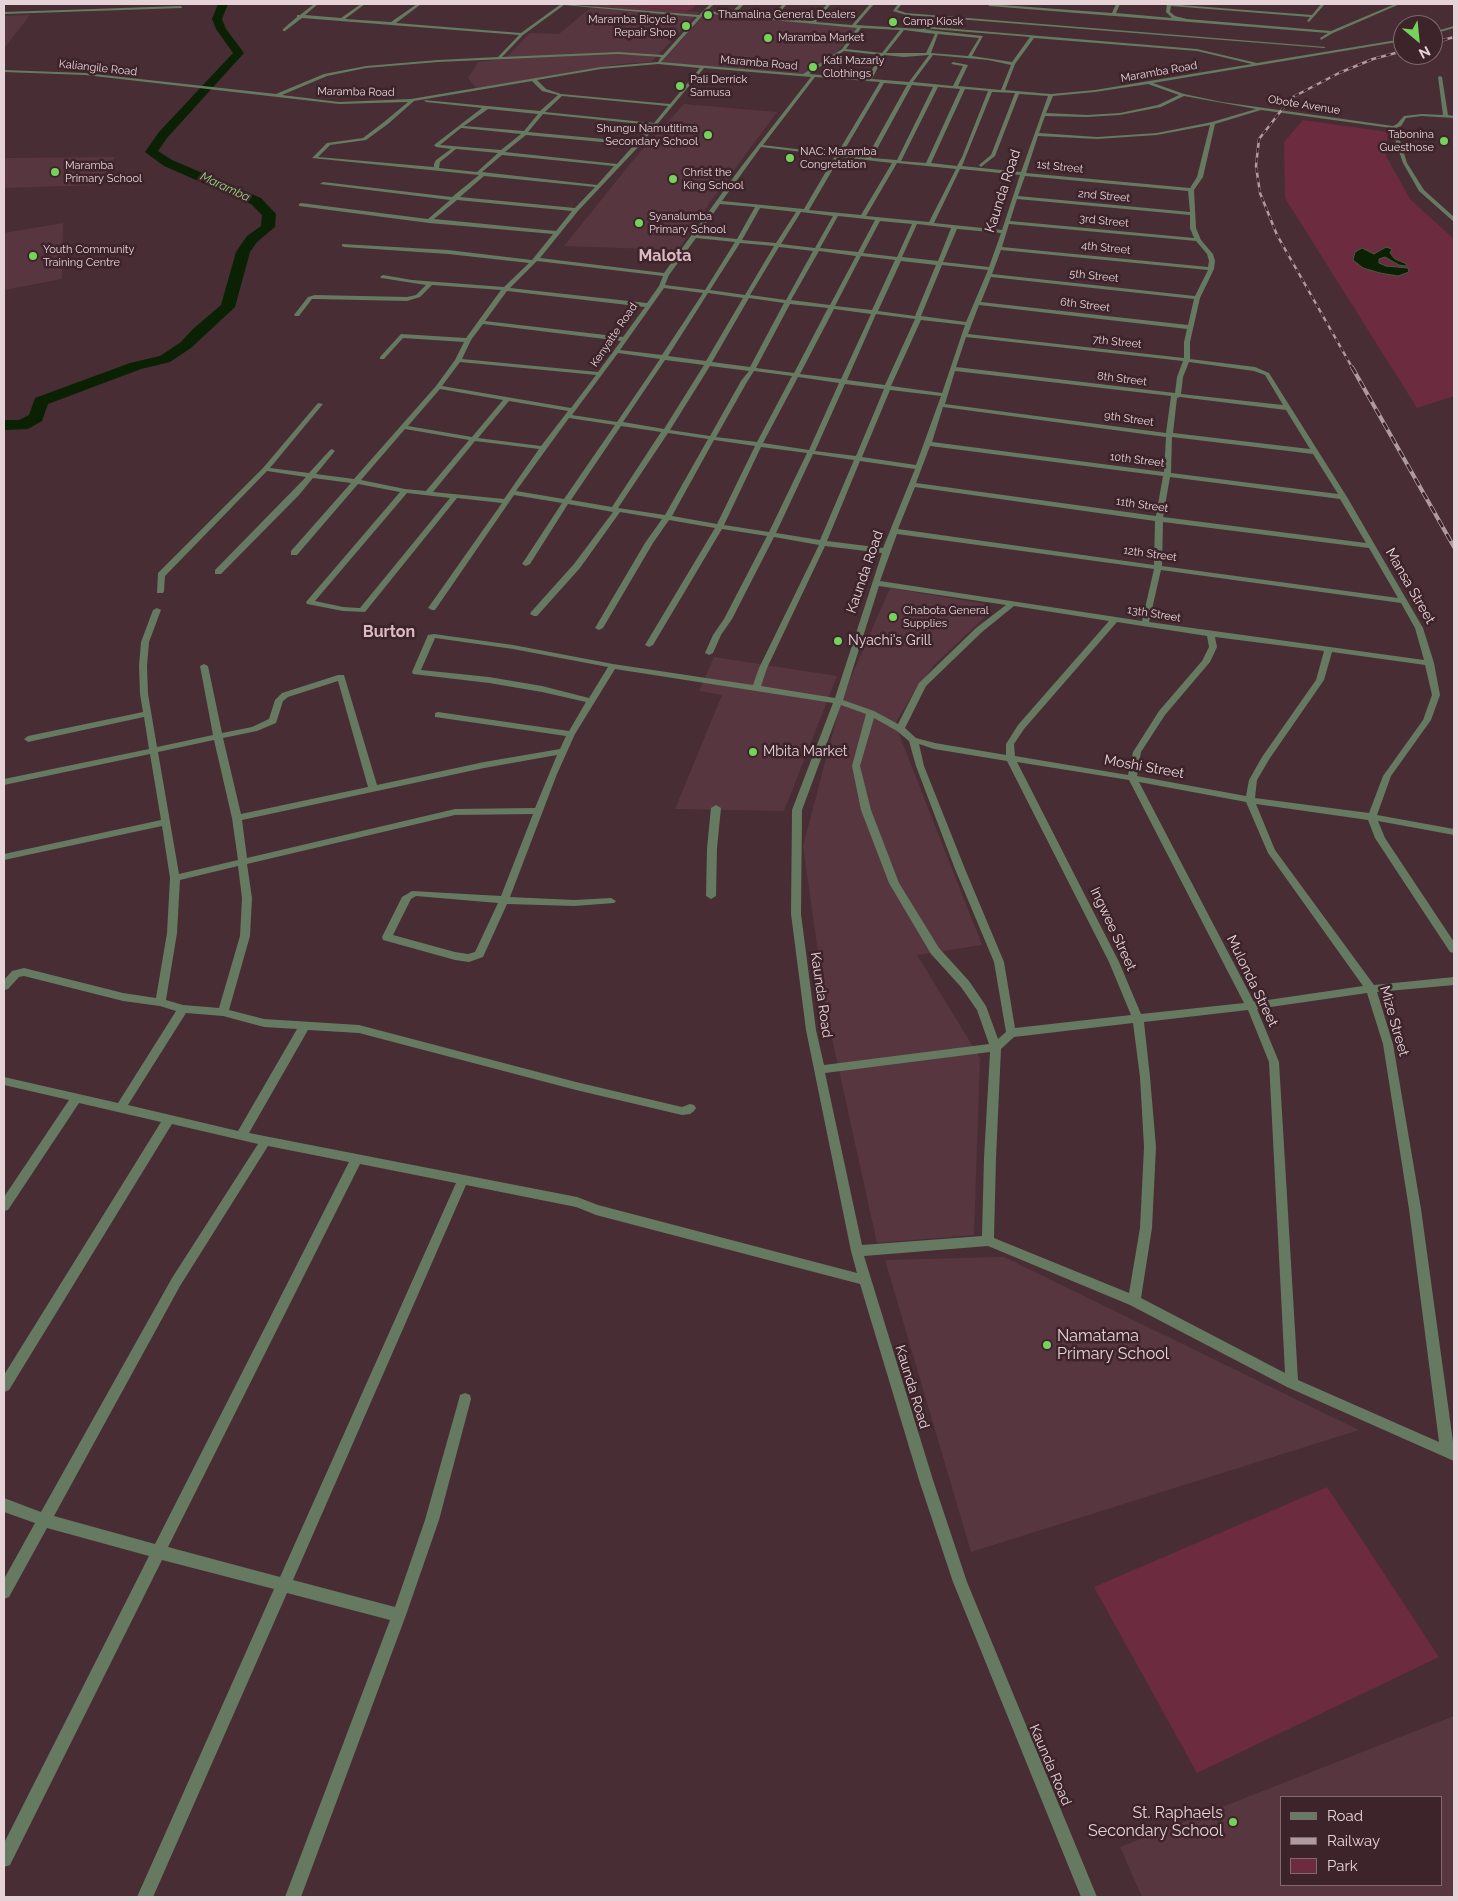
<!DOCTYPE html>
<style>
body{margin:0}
#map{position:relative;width:1458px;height:1901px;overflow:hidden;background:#482d34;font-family:Raleway,sans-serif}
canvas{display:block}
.frame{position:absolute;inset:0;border:5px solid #e5d3d7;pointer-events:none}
.legend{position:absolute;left:1280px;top:1796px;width:162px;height:90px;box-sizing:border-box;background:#3d232a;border:1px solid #80696f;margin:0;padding:6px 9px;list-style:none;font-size:15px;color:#e5d3d7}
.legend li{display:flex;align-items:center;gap:10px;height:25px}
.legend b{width:25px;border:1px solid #80696f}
.north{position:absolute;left:1393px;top:15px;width:50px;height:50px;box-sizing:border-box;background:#3d232a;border:1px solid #80696f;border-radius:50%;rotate:152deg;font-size:14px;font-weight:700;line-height:20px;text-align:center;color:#e5d3d7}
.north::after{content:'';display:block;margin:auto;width:18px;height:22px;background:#75d25b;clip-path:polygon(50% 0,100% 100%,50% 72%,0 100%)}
</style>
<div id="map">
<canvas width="1458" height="1901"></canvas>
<div class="frame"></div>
<ul class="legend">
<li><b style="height:6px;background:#657a60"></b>Road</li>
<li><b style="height:6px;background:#af9a9f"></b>Railway</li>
<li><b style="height:14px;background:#6c2b3f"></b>Park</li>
</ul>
<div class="north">N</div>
</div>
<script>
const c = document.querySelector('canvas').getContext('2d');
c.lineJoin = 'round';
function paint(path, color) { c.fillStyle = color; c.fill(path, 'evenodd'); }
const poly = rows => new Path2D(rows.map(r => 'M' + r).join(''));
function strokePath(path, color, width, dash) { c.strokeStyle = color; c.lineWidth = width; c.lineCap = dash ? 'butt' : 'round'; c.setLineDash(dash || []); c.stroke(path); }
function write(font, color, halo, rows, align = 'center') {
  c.font = font + ' Raleway,sans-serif'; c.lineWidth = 5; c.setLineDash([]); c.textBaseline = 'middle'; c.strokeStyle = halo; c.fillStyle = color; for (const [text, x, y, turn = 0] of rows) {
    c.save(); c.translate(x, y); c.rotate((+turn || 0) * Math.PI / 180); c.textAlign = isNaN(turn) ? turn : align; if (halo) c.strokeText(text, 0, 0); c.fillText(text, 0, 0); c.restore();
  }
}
const built = poly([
 [595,4,699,12,651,62,621,64,476,88,468,78,478,62,505,59,530,33,559,34],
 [706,13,863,27,829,59,802,74,661,62],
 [30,15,6,46,4,46,4,16],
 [684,104,777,112,711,201,678,250,564,246,635,158],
 [115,157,98,185,4,188,4,158],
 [63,223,62,279,4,290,4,233],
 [890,588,986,604,987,615,934,665,916,689,895,724,982,945,917,955,980,1058,974,1235,877,1243,827,1016,803,846,842,698],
 [714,657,837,676,784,811,675,809,722,695,699,691],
 [1004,1257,1359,1430,971,1552,885,1260],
 [1454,1716,1454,1897,1142,1897,1120,1847],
 [1282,1797,1442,1797,1442,1885,1282,1885]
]);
const green = poly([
 [601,4,697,4,692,9,686,11],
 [1303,120,1388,132,1386,156,1410,199,1454,239,1454,396,1417,408,1285,198,1284,142],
 [1327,1487,1439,1657,1197,1773,1094,1587]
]);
const water = poly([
 [1386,247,1392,249,1390,253,1395,259,1407,264,1405,266,1399,265,1385,257,1379,259,1379,263,1386,266,1408,268,1409,272,1398,276,1380,273,1363,268,1353,260,1355,252,1362,248,1374,254,1386,247]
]);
const river = poly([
 [218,4,228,4,222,19,226,29,244,53,167,138,158,151,172,160,261,198,276,214,275,227,257,242,250,252,235,307,191,348,170,362,141,369,48,404,42,421,28,429,4,430,4,420,19,420,29,415,35,398,130,363,160,356,181,342,193,329,221,305,236,252,247,236,261,226,262,215,251,204,164,166,145,152,159,132,233,53,216,29,212,19,218,4]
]);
const minor = poly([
 [314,4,318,4,305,15,341,18,361,4,365,4,345,19,391,22,417,4,421,4,396,23,521,33,561,4,699,15,710,4,714,4,707,11,730,13,740,4,744,4,735,14,771,17,783,4,787,4,775,18,812,21,827,4,831,4,816,22,852,25,870,4,874,4,856,25,922,29,932,27,1197,49,1257,63,1403,39,1403,41,1153,83,1184,94,1222,102,1393,126,1397,124,1404,116,1422,114,1443,115,1438,77,1440,76,1442,77,1448,115,1454,116,1454,118,1422,116,1406,118,1401,126,1396,128,1407,163,1424,190,1454,217,1454,222,1419,191,1403,163,1391,128,1261,110,1215,124,1203,177,1194,190,1196,228,1201,240,1213,254,1215,261,1214,269,1200,298,1190,342,1190,359,1255,367,1269,373,1347,497,1423,628,1434,663,1440,695,1431,720,1391,776,1377,815,1454,829,1454,835,1378,821,1385,838,1454,942,1454,953,1450,952,1394,867,1375,838,1368,820,1256,804,1275,850,1374,985,1454,977,1454,985,1377,992,1393,1044,1421,1209,1454,1449,1454,1461,1287,1387,1130,1305,988,1246,864,1256,933,1480,967,1582,1097,1897,1081,1897,953,1582,919,1480,860,1284,596,1215,576,1207,466,1185,293,1580,395,1607,425,1520,459,1399,460,1395,465,1393,470,1395,471,1399,439,1520,406,1615,301,1897,285,1897,390,1620,287,1593,153,1897,137,1897,274,1589,162,1560,10,1865,4,1867,4,1843,149,1556,47,1528,9,1597,4,1599,4,1579,35,1523,4,1512,4,1498,41,1512,172,1278,258,1144,172,1124,9,1390,4,1392,4,1375,161,1122,79,1103,8,1210,4,1211,4,1197,69,1100,4,1085,4,1077,118,1103,176,1011,160,1006,123,1001,24,976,19,977,8,989,4,990,4,980,12,971,24,968,123,993,156,998,167,933,170,878,162,826,4,860,4,854,161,820,150,754,4,785,4,779,149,749,144,717,28,742,24,739,28,736,143,712,140,694,139,666,141,642,153,610,157,608,161,610,149,642,147,666,148,694,157,747,213,735,200,666,204,664,208,666,222,733,252,727,269,719,275,700,282,693,338,675,344,675,377,785,484,762,560,749,566,736,435,717,435,713,438,712,569,731,586,702,542,692,489,683,413,674,412,672,428,635,434,634,513,645,613,664,753,685,759,668,819,545,774,537,732,619,721,635,713,653,709,655,705,653,713,635,724,619,767,536,722,529,653,645,649,647,645,645,715,528,669,520,653,543,603,628,599,630,595,628,645,543,662,519,620,512,580,568,537,616,534,616,530,614,531,612,574,564,613,512,568,504,530,564,526,566,522,564,562,503,514,495,435,610,432,610,428,608,502,503,457,498,365,612,343,611,307,604,306,602,400,492,358,484,297,555,291,555,291,551,351,483,313,478,299,495,221,574,215,574,215,570,306,477,267,471,165,576,164,591,163,593,157,593,158,573,263,468,318,403,323,404,270,468,309,473,330,450,332,449,335,451,316,474,354,479,436,386,455,360,464,342,403,338,384,359,380,359,380,357,401,334,466,338,501,290,432,285,420,297,407,301,315,299,312,299,299,316,295,316,294,315,308,297,315,295,407,297,416,295,426,285,381,278,380,277,383,275,412,280,504,287,529,263,448,254,344,247,342,246,342,244,448,250,532,260,553,234,429,223,299,206,299,204,301,203,428,219,450,200,320,184,323,182,452,197,479,175,312,158,327,143,363,138,384,122,408,102,339,104,85,75,4,72,4,70,85,73,276,94,324,74,366,66,438,60,498,57,519,35,302,18,285,31,283,31,283,29,297,17,297,15,300,15,314,4],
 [564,5,697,17,663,55,618,52,502,57,523,35,564,5],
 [705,13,731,16,857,28,842,49,803,74,661,62,705,13],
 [861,28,900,30,882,53,846,49,861,28],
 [932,29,1030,37,1012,62,972,56,983,36,928,30,932,29],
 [904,30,935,34,926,53,886,53,904,30],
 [938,34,979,38,968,56,931,53,938,34],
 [1034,38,1197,51,1252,64,1095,90,1051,94,1005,90,1015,64,1034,38],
 [844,51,880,55,867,79,809,74,844,51],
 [618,54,661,57,658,62,601,67,411,99,339,102,282,95,327,76,366,68,438,62,618,54],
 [884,55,904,57,929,55,909,82,872,79,884,55],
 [933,55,988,60,1011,65,1001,90,958,86,968,65,953,62,951,64,963,66,953,86,913,82,933,55],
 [658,64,700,68,670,104,561,94,546,89,537,80,601,69,658,64],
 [704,68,811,77,741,167,664,273,540,258,578,211,640,145,704,68],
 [815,77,880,82,837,154,763,145,815,77],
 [532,81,542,91,558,95,540,111,424,100,426,102,482,108,434,145,436,147,451,149,436,160,434,164,434,167,318,157,330,145,366,140,388,124,414,101,532,81],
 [884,83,907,85,867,157,842,154,884,83],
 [1148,84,1179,95,1158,105,1120,113,1087,115,1046,113,1053,96,1095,92,1148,84],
 [912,85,933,87,897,160,872,158,912,85],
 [938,87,960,89,926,163,901,161,938,87],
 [965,89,988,91,962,157,957,166,931,163,965,89],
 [992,92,1015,93,991,155,979,165,981,167,995,156,1019,94,1048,96,1021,172,962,166,992,92],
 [562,96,668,106,654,123,545,112,562,96],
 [1184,96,1256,109,1212,122,1157,133,1097,137,1039,133,1045,116,1087,117,1120,115,1161,107,1184,96],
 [488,109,538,114,524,131,464,126,488,109],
 [543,114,651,125,637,142,528,132,543,114],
 [1210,125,1197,177,1190,188,1026,173,1038,136,1097,139,1157,135,1210,125],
 [461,128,462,128,521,134,501,150,440,145,461,128],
 [526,135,634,145,617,164,505,152,526,135],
 [761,147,835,156,804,209,722,201,761,147],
 [456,149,498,153,477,172,439,168,440,162,456,149],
 [502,155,614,166,597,185,482,172,502,155],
 [840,157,892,163,861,215,809,210,840,157],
 [897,163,956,169,929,222,866,216,897,163],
 [960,169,1020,175,1002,230,934,223,960,169],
 [484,176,595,187,575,208,460,197,484,176],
 [1025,176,1188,191,1190,212,1018,196,1025,176],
 [1017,199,1190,215,1190,228,1194,238,1010,221,1017,199],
 [457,200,572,211,556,231,434,219,457,200],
 [720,204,755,207,737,239,698,235,720,204],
 [760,208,796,212,776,243,742,240,760,208],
 [801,212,833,216,815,248,781,244,801,212],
 [838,216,875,220,858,252,820,248,838,216],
 [880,221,912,224,897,257,863,253,880,221],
 [917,224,951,228,938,261,902,257,917,224],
 [1009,224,1196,241,1207,254,1209,261,1208,267,1002,247,1009,224],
 [957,229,1001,233,989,267,943,262,957,229],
 [696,238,735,242,705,290,665,285,669,275,696,238],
 [740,243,774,246,745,295,710,290,740,243],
 [779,247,813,251,786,300,750,295,779,247],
 [1001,250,1208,270,1195,296,992,274,1001,250],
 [819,251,856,256,830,305,791,300,819,251],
 [861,256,895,260,872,310,835,306,861,256],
 [537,261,663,276,659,286,647,303,510,288,537,261],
 [901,261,936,265,915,316,878,311,901,261],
 [942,265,988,270,966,322,921,316,942,265],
 [991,277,1194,299,1188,325,981,302,991,277],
 [664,288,703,293,662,355,620,350,664,288],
 [507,291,645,307,623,337,485,321,507,291],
 [708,293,743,298,706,361,668,356,708,293],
 [749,298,784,303,750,367,712,362,749,298],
 [790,304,828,308,794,373,756,368,790,304],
 [979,305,1187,329,1184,342,1184,358,968,334,979,305],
 [834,309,871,314,841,379,800,374,834,309],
 [876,314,915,319,885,385,847,380,876,314],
 [921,320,965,325,942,393,891,386,921,320],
 [483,324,621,341,598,372,462,359,471,340,483,324],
 [966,337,1183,361,1177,377,1175,393,956,367,966,337],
 [618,353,660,359,617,422,572,415,618,353],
 [665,360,704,365,664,429,623,422,665,360],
 [460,362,596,375,571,408,442,386,460,362],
 [1189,362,1254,371,1265,375,1283,405,1181,394,1183,377,1189,362],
 [710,366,749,371,741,381,710,436,670,430,710,366],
 [754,371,792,376,757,442,716,437,747,382,754,371],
 [955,371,1171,396,1166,433,945,404,955,371],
 [798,377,839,383,809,450,763,443,798,377],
 [845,384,884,389,856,456,815,451,845,384],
 [440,389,503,400,472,437,408,426,440,389],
 [890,390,941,396,916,465,862,457,890,390],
 [1180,397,1286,410,1310,449,1173,433,1177,398,1180,397],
 [509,401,568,411,541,446,478,438,509,401],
 [943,407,1166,437,1164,472,932,442,943,407],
 [569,418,615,425,564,499,516,491,569,418],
 [621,426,661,432,612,507,571,500,621,426],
 [405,429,469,440,426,491,405,489,361,480,405,429],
 [668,433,708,439,665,515,618,508,668,433],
 [1172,437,1313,454,1338,494,1171,473,1172,437],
 [714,440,755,446,717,524,672,516,714,440],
 [475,441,539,449,504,499,433,492,475,441],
 [930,446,1163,476,1156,516,916,483,930,446],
 [761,447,807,453,769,532,724,525,761,447],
 [813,454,854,460,820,540,776,533,813,454],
 [860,461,915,469,883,548,827,541,860,461],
 [1170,477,1340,499,1366,543,1163,517,1170,477],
 [915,487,1155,521,1154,565,898,529,915,487],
 [407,493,450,498,360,608,343,607,315,601,407,493],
 [1163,522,1369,548,1398,598,1162,566,1163,522],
 [897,534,1154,569,1142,621,880,581,897,534],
 [825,546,882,553,835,698,761,686,767,668,825,546],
 [1161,570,1401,603,1415,628,1424,660,1149,622,1161,570],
 [879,586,1006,605,976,628,919,683,898,724,874,711,843,700,879,586],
 [1014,606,1109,621,1018,725,1006,744,1006,755,935,743,916,738,905,728,926,686,982,632,1014,606],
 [1117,622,1207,636,1209,647,1202,661,1159,711,1133,752,1128,775,1015,756,1014,744,1024,729,1117,622],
 [1215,637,1324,651,1316,680,1262,757,1249,780,1246,796,1137,776,1141,752,1165,715,1210,662,1217,647,1215,637],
 [435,638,513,649,608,667,589,698,542,686,489,677,421,670,435,638],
 [1332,652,1425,665,1432,695,1423,720,1383,776,1369,813,1255,798,1257,780,1270,758,1324,680,1332,652],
 [615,669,833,703,792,810,791,914,806,1030,851,1251,857,1273,598,1205,577,1197,249,1133,308,1030,359,1033,576,1090,682,1115,690,1114,694,1111,696,1108,694,1105,690,1104,682,1107,576,1082,359,1025,264,1019,229,1010,250,936,252,898,247,864,455,815,533,814,501,896,412,891,402,897,382,937,383,940,455,960,469,962,483,957,507,904,574,906,614,903,616,901,611,898,574,900,510,897,557,774,575,734,615,669],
 [338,681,368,787,241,814,223,738,257,731,276,723,283,701,288,697,338,681],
 [841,705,866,714,852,766,861,810,889,883,931,954,961,987,977,1010,989,1044,824,1065,816,1030,801,914,802,810,841,705],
 [874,718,897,731,909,741,916,766,955,869,994,962,1006,1032,998,1039,986,1006,969,981,939,948,899,883,871,810,860,766,874,718],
 [214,740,232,818,238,860,179,874,158,752,214,740],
 [919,744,934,749,1007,761,1109,962,1131,1015,1015,1028,1004,962,965,869,924,766,919,744],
 [557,755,535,808,455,809,247,858,242,820,484,768,557,755],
 [1017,762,1129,780,1244,1003,1141,1014,1119,962,1017,762],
 [1139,782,1246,802,1268,853,1363,986,1254,1002,1139,782],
 [238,866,242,898,240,936,219,1008,183,1005,166,1000,177,933,180,880,238,866],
 [416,896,498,903,475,952,468,954,455,952,393,935,411,899,416,896],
 [1367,993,1383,1044,1409,1209,1439,1442,1298,1380,1279,1062,1257,1009,1367,993],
 [1248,1010,1269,1062,1285,1373,1141,1298,1152,1228,1156,1147,1150,1077,1144,1022,1248,1010],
 [186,1013,223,1016,264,1027,297,1029,238,1131,128,1105,186,1013],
 [1133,1023,1140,1077,1144,1147,1140,1228,1129,1293,994,1238,996,1158,1001,1049,1014,1037,1133,1023],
 [990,1052,984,1158,982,1236,862,1245,825,1073,990,1052],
 [268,1146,349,1162,155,1544,54,1516,180,1286,268,1146],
 [360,1164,456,1183,280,1577,168,1547,360,1164],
 [898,4,902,4,897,10,906,13,1326,47,1324,48,906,15,893,11,898,4],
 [988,4,1112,13,1116,4,1120,4,1116,13,1172,18,1166,12,1167,4,1312,15,1321,4,1325,4,1309,22,1307,21,1310,17,1171,6,1170,12,1175,16,1187,19,1331,31,1395,4,1400,4,1333,33,1321,40,1320,38,1328,33,989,6,988,4],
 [181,6,182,8,4,14,4,12,181,6],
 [1454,26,1454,28,1433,34,1433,32,1454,26],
 [716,805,721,808,717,848,716,896,711,899,706,896,707,848,711,808,716,805]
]);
const railFar1 = poly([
 [1433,43,1454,37],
 [1353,369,1277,235,1260,193,1256,166,1259,139,1291,98,1339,73,1373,59,1403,51]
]);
const rail = poly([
 [1352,367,1454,547]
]);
const markers = [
 [708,15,5,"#75d25b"],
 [893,22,5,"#75d25b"],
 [686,26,5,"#75d25b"],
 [768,38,5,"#75d25b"],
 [813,67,5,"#75d25b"],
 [680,86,5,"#75d25b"],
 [708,135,5,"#75d25b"],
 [1444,141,5,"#75d25b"],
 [790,158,5,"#75d25b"],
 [55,172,5,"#75d25b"],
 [673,179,5,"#75d25b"],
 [639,223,5,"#75d25b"],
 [33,256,5,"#75d25b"],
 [893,617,5,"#75d25b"],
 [838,641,5,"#75d25b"],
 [753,752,5,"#75d25b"],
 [1047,1345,5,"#75d25b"],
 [1233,1822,5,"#75d25b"]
];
const farPoinames = [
 ["Thamalina General Dealers",718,15],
 ["Maramba Bicycle",676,20,"right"],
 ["Repair Shop",676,33,"right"],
 ["Camp Kiosk",903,22],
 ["Maramba Market",778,38],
 ["Kati Mazarly",823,61],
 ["Clothings",823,74],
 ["Pali Derrick",690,80],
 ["Samusa",690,93],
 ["Shungu Namutitima",698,129,"right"],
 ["Secondary School",698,142,"right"],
 ["Tabonina",1434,135,"right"],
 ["Guesthose",1434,148,"right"],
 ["NAC: Maramba",800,152],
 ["Congretation",800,165],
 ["Maramba",65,166],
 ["Primary School",65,179],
 ["Christ the",683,173],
 ["King School",683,186],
 ["Syanalumba",649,217],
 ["Primary School",649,230],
 ["Youth Community",43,250],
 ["Training Centre",43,263],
 ["Chabota General",903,611],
 ["Supplies",903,624]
];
const farStreetnames = [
 ["Maramba Road",759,63,5],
 ["Kaliangile Road",98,68,6],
 ["Maramba Road",1159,72,-10],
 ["Maramba Road",356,92,1],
 ["Obote Avenue",1304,105,9],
 ["1st Street",1060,167,6],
 ["2nd Street",1104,196,5],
 ["3rd Street",1104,221,6],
 ["4th Street",1106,248,6],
 ["5th Street",1094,276,6],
 ["6th Street",1085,305,7],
 ["Kenyatte Road",614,335,-56],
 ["7th Street",1117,342,6],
 ["8th Street",1122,379,7],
 ["9th Street",1129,419,8],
 ["10th Street",1137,460,7],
 ["11th Street",1142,505,8],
 ["12th Street",1150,554,8],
 ["13th Street",1154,614,9]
];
const farWaternames = [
 ["Maramba",225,187,25]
];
const streetNames = [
 ["Kaunda Road",1003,191,-72],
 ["Kaunda Road",865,572,-71],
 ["Mansa Street",1410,586,60],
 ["Moshi Street",1144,767,10],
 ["Ingwee Street",1113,929,65],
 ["Mulonda Street",1252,981,64],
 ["Kaunda Road",821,995,82],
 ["Mize Street",1394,1021,74],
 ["Kaunda Road",912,1387,73],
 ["Kaunda Road",1050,1765,67]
];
const poiNames = [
 ["Nyachi's Grill",848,641],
 ["Mbita Market",763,752]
];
const farDistrictnames = [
 ["Malota",665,256],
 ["Burton",389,632]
];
const nearPoinames = [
 ["Namatama",1057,1336],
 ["Primary School",1057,1354],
 ["St. Raphaels",1223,1813,"right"],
 ["Secondary School",1223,1831,"right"]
];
paint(built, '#58363f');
paint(green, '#6c2b3f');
paint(water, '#0a2203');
strokePath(water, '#4c5743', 1);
paint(river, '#0a2203');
paint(minor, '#657a60');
strokePath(railFar1, '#af9a9f', 2.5);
strokePath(rail, '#af9a9f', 4);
strokePath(railFar1, '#3d232a', 2, [5]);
strokePath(rail, '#3d232a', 2.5, [8]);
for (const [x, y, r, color] of markers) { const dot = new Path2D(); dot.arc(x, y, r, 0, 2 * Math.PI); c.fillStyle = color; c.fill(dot); strokePath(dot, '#3d232a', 2); }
write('11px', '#e5d3d7', '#3d232a', farPoinames, 'left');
write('11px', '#e5d3d7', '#3d232a', farStreetnames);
write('italic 12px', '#97da85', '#3d232a', farWaternames);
write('14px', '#e5d3d7', '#3d232a', streetNames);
write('14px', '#e5d3d7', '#3d232a', poiNames, 'left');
write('bold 16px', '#ddbac2', '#3d232a', farDistrictnames);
write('16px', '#e5d3d7', '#3d232a', nearPoinames, 'left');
</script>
